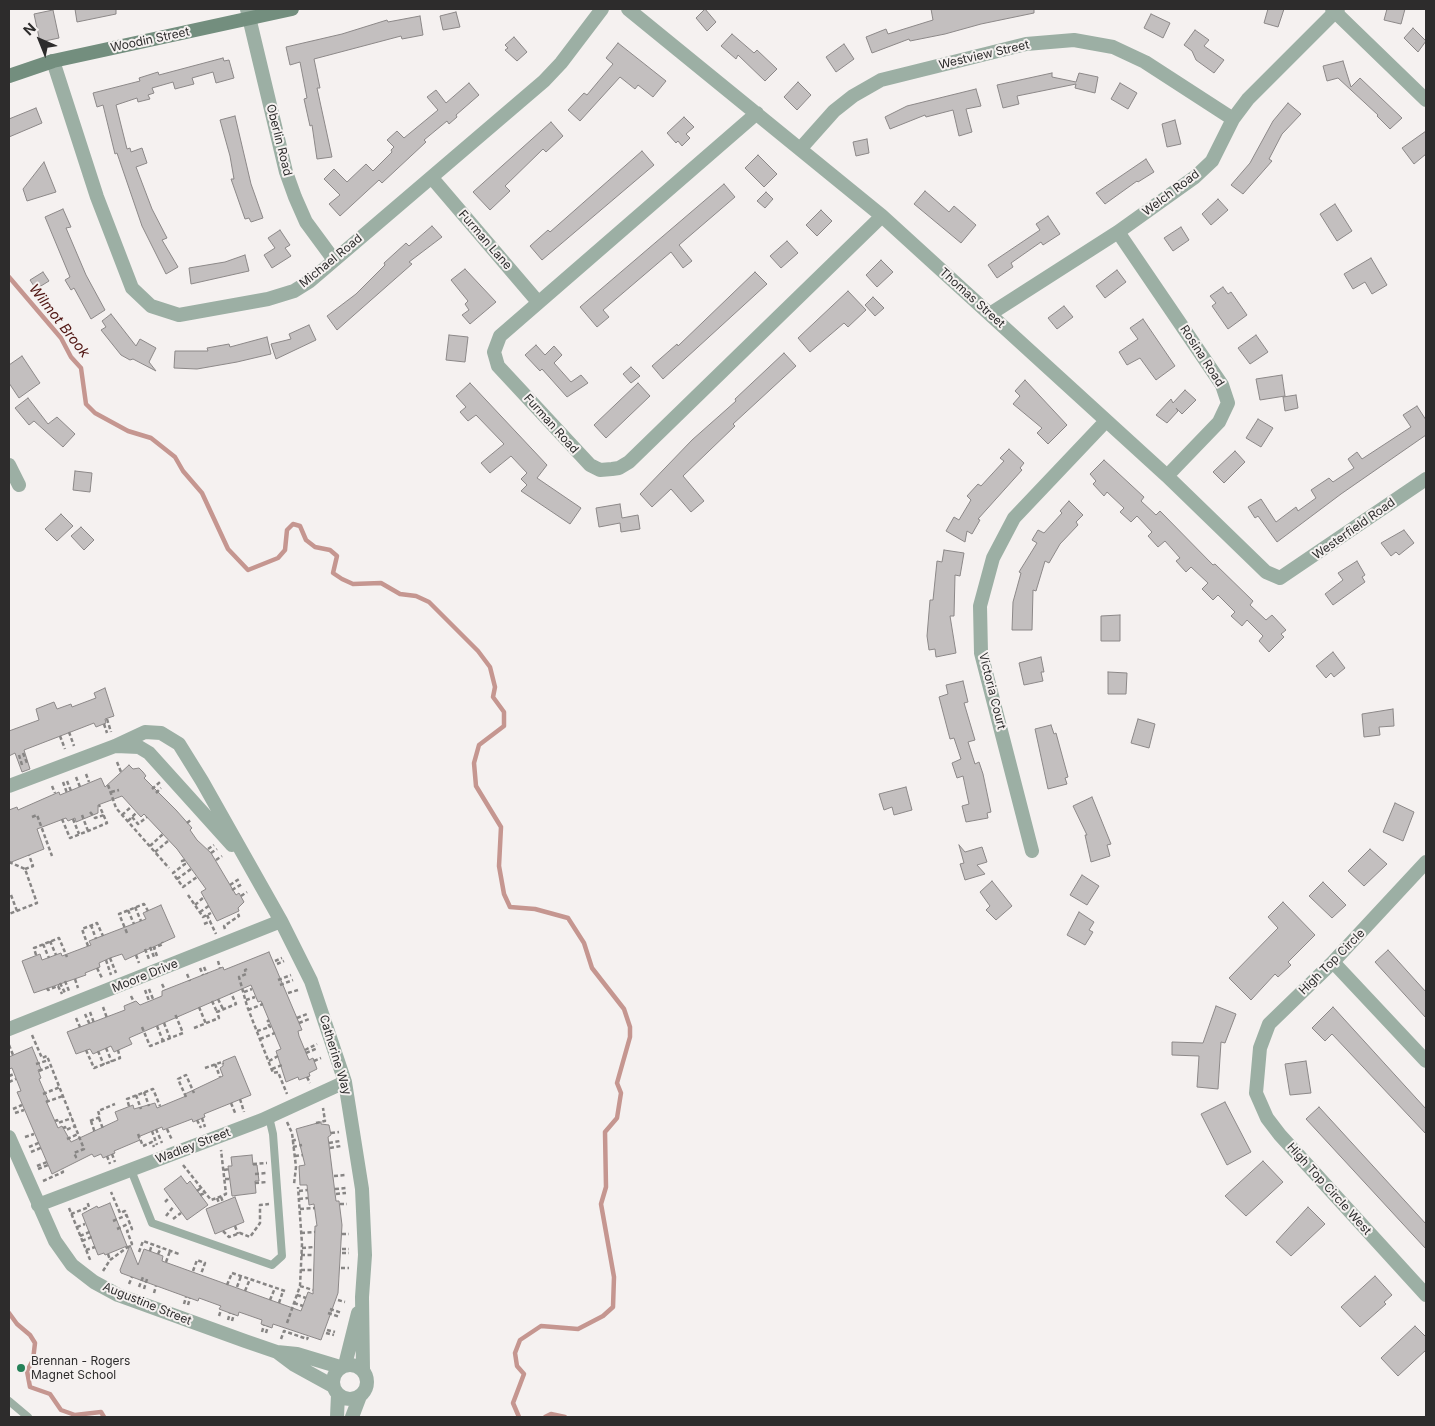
<!DOCTYPE html>
<style>
body{margin:0}
#map{position:relative;width:1435px;height:1426px;overflow:hidden;background:#f5f1f0;font-family:Inter,sans-serif}
canvas{display:block}
.frame{position:absolute;inset:0;border:10px solid #2d2c2c;pointer-events:none}
.north{position:absolute;left:15px;top:15px;width:50px;height:50px;-webkit-text-stroke:4px #f5f1f0;paint-order:stroke;rotate:316deg;font-size:14px;font-weight:700;line-height:20px;text-align:center;color:#2d2c2c}
.north::after{content:'';display:block;margin:auto;width:18px;height:22px;background:#2d2c2c;clip-path:polygon(50% 0,100% 100%,50% 72%,0 100%)}
</style>
<div id="map">
<canvas width="1435" height="1426"></canvas>
<div class="frame"></div>
<div class="north">N</div>
</div>
<script>
const c = document.querySelector('canvas').getContext('2d');
c.lineJoin = 'round';
const poly = rows => new Path2D(rows.map(r => 'M' + r).join(''));
function strokePath(path, color, width, dash) { c.strokeStyle = color; c.lineWidth = width; c.lineCap = dash ? 'butt' : 'round'; c.setLineDash(dash || []); c.stroke(path); }
function paint(path, color) { c.fillStyle = color; c.fill(path, 'evenodd'); }
function write(font, color, halo, rows, align = 'center') {
  c.font = font + ' Inter,sans-serif'; c.lineWidth = 4; c.setLineDash([]); c.textBaseline = 'middle'; c.strokeStyle = halo; c.fillStyle = color; for (const [text, x, y, turn = 0] of rows) {
    c.save(); c.translate(x, y); c.rotate((+turn || 0) * Math.PI / 180); c.textAlign = isNaN(turn) ? turn : align; if (halo) c.strokeText(text, 0, 0); c.fillText(text, 0, 0); c.restore();
  }
}
const stream = poly([
 [9,277,61,338,71,357,81,368,86,404,95,413,128,431,151,438,175,457,183,471,202,493,228,549,248,570,278,558,285,550,287,530,293,524,300,526,306,540,315,547,330,550,337,556,333,573,342,579,353,584,381,583,400,594,416,596,429,602,478,651,490,667,495,687,493,697,504,712,504,726,479,745,474,763,476,786,501,827,499,866,504,894,510,907,535,909,568,918,584,943,592,968,624,1009,630,1027,630,1037,617,1083,621,1093,617,1118,605,1132,606,1187,601,1204,614,1277,613,1307,603,1316,578,1329,541,1326,520,1340,515,1353,517,1366,524,1374,513,1403,519,1417],
 [9,1313,17,1324,30,1335,35,1343,33,1360,27,1371,30,1387,50,1394,61,1410,75,1415,101,1412,104,1417],
 [545,1417,551,1414,565,1417]
]);
const building = poly([
 [75,9,116,9,116,14,77,22,75,9],
 [705,9,716,22,707,31,696,18,705,9],
 [931,9,1034,9,1034,13,981,24,945,34,910,41,909,39,872,53,866,37,886,29,888,34,933,20,931,9],
 [1268,9,1284,9,1278,27,1264,23,1268,9],
 [1387,9,1405,9,1401,24,1384,20,1387,9],
 [53,10,59,38,40,42,34,14,53,10],
 [456,12,460,27,443,30,440,16,456,12],
 [1151,14,1170,23,1163,38,1144,28,1151,14],
 [420,16,423,35,402,39,401,36,314,59,320,88,317,88,332,157,317,159,312,125,310,126,304,99,307,98,300,62,290,65,286,47,342,34,387,20,388,22,420,16],
 [1413,28,1426,41,1418,52,1404,38,1413,28],
 [1195,30,1209,40,1204,46,1224,60,1214,73,1196,60,1192,51,1184,45,1195,30],
 [732,34,754,53,757,50,777,69,765,81,738,55,736,59,721,46,732,34],
 [514,37,527,52,517,61,505,50,508,48,505,45,514,37],
 [618,43,666,81,653,97,638,85,635,89,620,77,580,121,568,110,584,93,587,95,613,64,606,58,618,43],
 [844,44,854,59,836,72,826,57,844,44],
 [223,58,224,61,229,60,234,78,216,83,213,72,192,78,194,84,175,89,173,82,152,88,154,93,148,95,150,99,138,102,137,98,116,105,127,149,130,148,131,152,142,148,147,163,136,167,152,209,167,238,162,240,178,267,166,274,142,226,117,153,115,154,103,105,97,107,93,93,140,81,139,78,158,72,159,75,223,58],
 [1343,61,1351,87,1360,78,1402,118,1390,129,1377,116,1378,115,1338,78,1327,81,1323,66,1343,61],
 [1052,73,1052,77,1076,82,1079,73,1098,77,1095,93,1075,88,1076,84,1017,96,1019,104,1003,108,997,85,1052,73],
 [798,82,811,95,797,110,784,97,798,82],
 [469,83,479,95,456,115,457,117,449,124,447,121,424,140,426,142,382,183,379,180,340,216,329,204,340,195,324,179,334,169,347,182,366,164,373,171,392,152,391,150,394,147,387,140,397,131,404,138,438,110,427,97,436,90,446,103,469,83],
 [1120,83,1137,93,1128,109,1111,99,1120,83],
 [976,89,981,106,966,109,972,132,959,136,953,110,926,117,925,115,890,129,885,117,907,106,976,89],
 [1288,103,1301,114,1282,134,1269,159,1272,161,1243,194,1231,185,1250,163,1273,121,1288,103],
 [36,108,42,123,9,137,9,119,36,108],
 [235,116,251,184,263,218,251,222,249,218,245,219,231,179,234,179,230,156,220,120,235,116],
 [684,117,694,127,686,134,690,138,682,146,678,141,676,143,667,133,684,117],
 [1175,120,1181,144,1167,147,1162,124,1175,120],
 [551,122,563,136,546,152,543,149,505,186,510,191,490,210,473,192,551,122],
 [1426,131,1426,154,1414,164,1402,148,1426,131],
 [867,139,869,153,856,156,853,142,867,139],
 [642,151,654,165,542,260,530,246,548,230,550,232,642,151],
 [758,155,777,174,764,187,745,168,758,155],
 [1146,159,1154,172,1138,182,1137,181,1105,204,1096,193,1146,159],
 [44,162,56,192,27,201,23,189,44,162],
 [724,184,735,197,679,245,692,261,683,268,671,252,603,310,609,317,597,327,580,307,724,184],
 [925,191,949,212,954,206,976,225,961,243,914,204,925,191],
 [766,192,773,199,765,208,757,201,766,192],
 [1218,199,1228,210,1211,225,1202,214,1218,199],
 [1335,204,1352,231,1337,241,1320,214,1335,204],
 [63,209,71,227,66,228,86,275,105,310,91,319,74,288,71,290,65,280,70,277,45,217,63,209],
 [821,210,832,221,817,236,806,225,821,210],
 [1048,216,1060,234,1043,245,1041,242,1011,263,1013,267,997,278,988,265,1040,230,1036,224,1048,216],
 [432,226,442,237,409,262,412,264,337,330,327,316,356,294,385,265,384,263,406,243,409,246,432,226],
 [1181,227,1189,240,1173,251,1164,238,1181,227],
 [280,230,290,245,285,248,291,256,272,268,264,255,275,248,268,238,280,230],
 [787,241,798,253,781,268,770,256,787,241],
 [245,255,249,271,191,284,189,268,225,262,245,255],
 [1371,258,1387,285,1372,294,1365,282,1353,289,1344,274,1371,258],
 [881,260,893,272,877,287,866,275,881,260],
 [465,269,496,302,470,324,462,315,469,310,465,304,468,301,451,280,465,269],
 [1117,270,1126,282,1105,298,1096,286,1117,270],
 [43,272,49,281,36,289,30,280,43,272],
 [755,272,767,284,663,379,652,366,677,344,678,346,755,272],
 [1223,287,1228,294,1231,292,1247,315,1228,329,1212,306,1216,303,1210,296,1223,287],
 [848,291,866,310,848,327,844,323,810,352,798,338,848,291],
 [873,297,884,308,875,316,865,305,873,297],
 [1064,306,1073,317,1057,329,1048,318,1064,306],
 [111,314,136,346,140,339,156,348,149,362,156,371,133,359,130,360,121,355,101,330,106,327,102,321,111,314],
 [1143,319,1175,366,1156,380,1140,358,1127,365,1119,352,1138,339,1130,328,1143,319],
 [309,325,316,340,276,359,271,344,291,339,289,334,309,325],
 [449,335,468,337,465,362,446,360,449,335],
 [1256,335,1268,352,1250,364,1238,348,1256,335],
 [267,337,271,354,237,362,197,369,174,368,175,351,208,351,207,348,229,344,230,347,267,337],
 [536,345,545,355,554,346,562,355,554,363,571,382,581,375,588,383,567,397,542,369,540,371,525,355,536,345],
 [784,353,796,366,733,424,735,426,683,476,704,501,691,512,671,489,652,507,640,494,692,440,736,401,735,399,784,353],
 [22,356,40,383,19,398,9,383,9,365,22,356],
 [631,367,640,376,631,383,623,374,631,367],
 [1282,375,1285,396,1260,400,1256,379,1282,375],
 [1025,380,1067,425,1048,444,1037,433,1042,428,1013,404,1020,396,1015,391,1025,380],
 [470,383,547,465,537,478,581,508,570,524,521,491,527,485,521,479,527,473,511,456,490,473,481,463,504,444,476,415,468,421,460,412,466,407,456,396,470,383],
 [638,383,650,396,606,438,594,425,638,383],
 [1185,390,1196,400,1182,414,1176,408,1178,411,1167,423,1156,415,1171,399,1173,403,1185,390],
 [1296,395,1298,408,1285,411,1283,397,1296,395],
 [28,398,48,424,57,417,75,434,63,447,34,421,29,425,15,408,28,398],
 [1417,406,1426,420,1426,435,1341,494,1277,542,1258,516,1255,518,1248,507,1261,499,1276,522,1296,507,1298,511,1316,498,1311,490,1329,478,1333,482,1354,468,1348,459,1357,452,1362,459,1411,427,1403,415,1417,406],
 [1258,419,1273,428,1261,447,1246,438,1258,419],
 [1009,449,1024,463,1020,468,1022,470,978,519,980,520,972,534,967,531,965,542,946,531,954,517,959,520,971,500,967,496,978,484,981,486,1004,461,1000,458,1009,449],
 [1235,451,1245,462,1224,483,1213,472,1235,451],
 [1104,460,1144,497,1141,501,1156,515,1160,511,1213,565,1215,564,1253,601,1250,605,1266,620,1272,615,1286,630,1281,634,1284,637,1269,652,1259,641,1263,636,1247,620,1242,626,1231,616,1235,612,1218,595,1213,600,1202,589,1208,583,1191,567,1186,572,1176,561,1180,558,1165,541,1158,547,1148,536,1152,532,1137,516,1131,522,1120,512,1124,508,1107,492,1104,496,1093,484,1096,481,1090,474,1104,460],
 [75,471,92,473,90,492,73,490,75,471],
 [1069,501,1083,515,1076,522,1078,525,1060,544,1049,563,1045,561,1036,591,1033,590,1032,630,1012,630,1013,602,1021,573,1019,572,1037,543,1032,540,1038,530,1044,533,1062,513,1060,511,1069,501],
 [620,504,622,518,638,515,640,529,621,532,620,523,599,527,596,508,620,504],
 [61,514,73,526,57,541,45,529,61,514],
 [81,527,94,540,84,550,71,536,81,527],
 [1404,530,1414,543,1399,555,1396,552,1391,556,1381,543,1404,530],
 [944,550,964,553,960,576,955,575,954,616,950,616,956,653,936,657,935,649,929,650,927,636,930,600,933,600,937,561,942,562,944,550],
 [1357,561,1365,575,1362,577,1365,582,1333,605,1325,594,1343,580,1338,573,1357,561],
 [1120,615,1120,641,1101,641,1101,616,1120,615],
 [1333,652,1345,668,1334,677,1331,673,1326,678,1316,666,1333,652],
 [1041,657,1044,672,1041,672,1043,681,1024,685,1019,663,1041,657],
 [1108,672,1127,673,1126,694,1108,694,1108,672],
 [963,681,968,702,964,703,975,740,968,742,975,764,979,762,983,774,991,812,987,813,988,818,966,822,962,806,969,804,963,776,957,778,952,763,961,759,954,738,950,739,939,697,948,694,946,685,963,681],
 [105,688,114,716,105,719,106,723,96,727,94,723,24,750,30,769,22,772,15,753,9,756,9,731,39,720,36,709,54,702,57,709,71,704,72,707,96,698,94,693,105,688],
 [1393,709,1394,726,1379,727,1380,735,1364,737,1362,714,1393,709],
 [1138,719,1155,724,1149,748,1131,743,1138,719],
 [1051,725,1054,734,1056,733,1068,777,1065,778,1067,784,1048,789,1035,729,1051,725],
 [129,765,133,769,139,768,143,772,146,776,144,778,176,810,192,828,190,830,197,840,211,853,236,895,239,893,244,902,238,908,239,911,217,921,201,892,206,889,177,849,144,814,141,817,122,796,98,805,98,813,76,822,75,818,68,821,66,818,37,829,44,849,9,863,9,810,17,807,18,810,59,792,60,795,101,778,105,787,129,765],
 [906,787,912,810,894,815,892,807,884,810,879,794,906,787],
 [1092,797,1111,844,1107,845,1110,856,1091,862,1085,835,1087,835,1073,806,1092,797],
 [1395,803,1414,812,1403,841,1383,832,1395,803],
 [959,845,965,852,982,847,987,862,977,865,985,874,965,880,960,864,964,863,959,845],
 [1370,849,1387,864,1364,886,1348,871,1370,849],
 [1082,875,1099,886,1087,905,1070,895,1082,875],
 [992,881,1012,906,996,920,986,910,990,906,980,892,992,881],
 [1323,882,1346,905,1332,918,1309,896,1323,882],
 [1283,902,1315,935,1288,962,1291,965,1278,977,1275,974,1251,1000,1229,978,1278,928,1268,917,1283,902],
 [161,905,175,937,125,960,122,954,110,958,99,963,100,967,85,973,86,975,34,993,22,961,40,954,42,960,61,953,62,956,91,945,89,941,146,919,143,913,161,905],
 [1079,912,1094,922,1089,930,1093,932,1085,945,1067,935,1079,912],
 [1388,950,1426,992,1426,1018,1375,962,1388,950],
 [269,952,302,1030,298,1031,299,1036,309,1060,313,1058,317,1069,309,1073,310,1076,299,1080,298,1077,286,1082,276,1051,281,1049,261,1001,258,1002,251,985,129,1038,132,1044,114,1052,111,1046,93,1054,90,1049,76,1054,67,1032,125,1010,124,1006,136,1001,140,1005,162,996,162,991,223,967,224,970,269,952],
 [1216,1006,1236,1014,1225,1043,1221,1042,1218,1089,1197,1087,1199,1056,1172,1055,1172,1042,1203,1043,1216,1006],
 [1333,1007,1426,1109,1426,1134,1332,1034,1325,1041,1312,1028,1333,1007],
 [32,1047,41,1069,38,1070,41,1078,39,1079,48,1100,46,1101,58,1128,62,1126,71,1142,118,1120,115,1112,133,1105,134,1109,155,1103,157,1108,186,1096,185,1094,223,1076,220,1068,223,1066,223,1061,235,1056,251,1095,204,1114,205,1117,193,1122,192,1119,163,1130,162,1127,138,1137,140,1140,114,1151,115,1153,103,1158,101,1154,94,1157,92,1154,52,1174,17,1092,21,1091,12,1068,9,1069,9,1057,32,1047],
 [1306,1061,1311,1093,1290,1095,1285,1064,1306,1061],
 [1225,1102,1251,1152,1227,1165,1201,1114,1225,1102],
 [1319,1107,1426,1224,1426,1249,1306,1119,1319,1107],
 [321,1122,321,1124,329,1125,331,1135,328,1137,336,1201,339,1201,342,1225,338,1293,321,1340,273,1324,272,1328,261,1324,262,1320,239,1312,238,1316,219,1309,221,1306,199,1298,198,1301,121,1273,120,1270,130,1245,138,1265,144,1249,163,1256,162,1261,301,1311,308,1292,313,1294,315,1226,317,1226,314,1204,309,1205,307,1185,300,1185,299,1166,305,1165,296,1129,321,1122],
 [252,1155,253,1165,257,1165,259,1181,255,1181,256,1193,232,1196,228,1166,232,1166,231,1157,252,1155],
 [1263,1161,1283,1182,1246,1216,1225,1196,1263,1161],
 [181,1176,187,1184,190,1181,208,1205,187,1220,164,1189,181,1176],
 [235,1197,244,1222,215,1234,206,1209,235,1197],
 [110,1203,127,1246,105,1255,104,1253,98,1255,82,1214,97,1206,98,1208,110,1203],
 [1308,1207,1325,1224,1291,1256,1276,1242,1308,1207],
 [1375,1276,1392,1295,1384,1302,1386,1304,1360,1327,1341,1307,1375,1276],
 [1415,1326,1426,1337,1426,1350,1398,1376,1381,1358,1415,1326]
]);
const path = poly([
 [107,719,111,732],
 [104,724,107,733],
 [69,732,74,746],
 [60,736,65,749],
 [23,753,27,763],
 [19,755,22,765],
 [117,762,121,772],
 [86,774,89,782],
 [76,777,80,787],
 [67,781,71,791],
 [63,782,67,793],
 [108,785,116,808,169,868],
 [52,786,55,793],
 [152,789,160,782],
 [111,792,119,790],
 [156,793,161,788],
 [90,812,95,818,104,815],
 [82,815,88,831],
 [122,815,131,807],
 [32,817,37,815,52,856],
 [132,817,138,824,147,817],
 [62,819,70,838,88,831,107,823,99,805],
 [73,819,79,834],
 [128,821,137,812],
 [187,823,192,819],
 [150,846,163,834],
 [208,849,214,845],
 [155,852,168,841],
 [211,853,217,849],
 [185,860,182,861,185,864,173,873,177,879,183,887,197,877],
 [216,860,222,856],
 [9,862,25,869,37,903,9,914],
 [25,869,33,866,29,855],
 [177,879,191,869],
 [230,885,239,879],
 [232,890,242,884],
 [11,895,17,911],
 [188,895,203,917,211,913],
 [241,896,247,892],
 [195,905,204,897],
 [135,907,141,921],
 [128,910,134,924],
 [200,912,210,905],
 [207,915,216,934],
 [204,924,211,921],
 [91,925,96,939],
 [225,929,224,926,239,916,237,912],
 [127,933,119,914,144,904,148,911],
 [50,941,56,955],
 [43,944,49,958],
 [88,946,82,929,97,923,103,936],
 [150,947,154,957],
 [145,949,149,959],
 [36,955,34,948,59,938,67,957],
 [136,955,139,963],
 [157,956,154,948,163,944,162,942],
 [110,958,116,973],
 [106,960,111,975],
 [218,961,220,968],
 [275,961,282,958],
 [277,964,284,961],
 [204,967,207,974],
 [97,968,102,978],
 [200,968,203,975],
 [247,969,245,970,246,974,239,977,247,1006,273,1073,278,1072,287,1094],
 [187,974,190,981],
 [75,979,78,988],
 [278,980,291,975],
 [65,981,69,991],
 [60,983,65,993],
 [162,984,165,990],
 [280,985,293,980],
 [47,988,48,990,58,986,62,994],
 [149,989,153,999],
 [145,990,149,1001],
 [244,992,252,989],
 [288,993,298,990],
 [131,996,134,1002],
 [218,999,223,1009],
 [246,1000,255,997],
 [212,1001,217,1012],
 [103,1007,107,1018],
 [199,1007,206,1024],
 [248,1010,263,1004],
 [90,1012,94,1023],
 [85,1014,90,1025],
 [76,1018,80,1027],
 [297,1018,307,1014],
 [164,1023,170,1038],
 [299,1023,309,1019],
 [157,1026,163,1041],
 [142,1027,150,1046,163,1041,183,1033,175,1014],
 [194,1028,219,1018,217,1012,236,1004,231,993],
 [257,1031,270,1027,267,1022,269,1020],
 [32,1035,42,1058,47,1056,84,1149,74,1153,76,1157,73,1158],
 [260,1039,275,1033],
 [9,1045,13,1055],
 [106,1048,112,1062],
 [86,1050,94,1068,120,1058,118,1050],
 [305,1050,317,1044],
 [98,1051,104,1065],
 [306,1053,318,1048],
 [269,1061,278,1056],
 [314,1061,321,1058],
 [36,1064,49,1060],
 [215,1064,220,1077],
 [205,1068,222,1062,223,1064],
 [272,1069,282,1065],
 [39,1071,51,1066],
 [9,1076,14,1074],
 [307,1077,310,1083],
 [9,1082,16,1079],
 [144,1092,149,1106],
 [43,1094,60,1087],
 [136,1095,141,1109],
 [186,1097,178,1079,186,1075,194,1093],
 [240,1099,244,1112],
 [46,1102,63,1096],
 [231,1103,236,1115],
 [129,1106,127,1099,153,1089,160,1106],
 [13,1109,22,1105],
 [15,1113,24,1110],
 [99,1118,103,1129],
 [202,1118,205,1127],
 [197,1120,201,1128],
 [55,1121,57,1120,58,1123,72,1118],
 [90,1121,100,1117,98,1111,115,1104],
 [91,1121,95,1133],
 [287,1122,292,1133,296,1167,294,1184],
 [316,1123,325,1121,323,1108],
 [63,1128,65,1127,66,1130,75,1126],
 [156,1129,162,1143],
 [167,1129,172,1140],
 [152,1131,157,1145],
 [331,1133,339,1132],
 [138,1134,143,1146,152,1142,154,1147],
 [25,1137,34,1134],
 [67,1139,78,1134],
 [292,1141,298,1139],
 [329,1143,340,1141],
 [29,1147,41,1142],
 [293,1147,302,1145],
 [330,1148,341,1146],
 [31,1152,43,1147],
 [112,1154,115,1162],
 [107,1156,110,1164],
 [295,1156,303,1155],
 [253,1164,267,1163],
 [183,1165,211,1200,217,1198,226,1194,221,1150],
 [37,1166,47,1162],
 [38,1169,48,1165],
 [224,1170,229,1169],
 [255,1174,266,1173],
 [334,1176,345,1175],
 [225,1179,230,1179],
 [43,1181,63,1172,62,1170],
 [255,1183,267,1182],
 [335,1189,346,1188],
 [197,1191,201,1188],
 [299,1191,307,1190],
 [336,1194,346,1193],
 [200,1195,205,1193],
 [221,1197,223,1202],
 [217,1198,219,1203],
 [299,1199,308,1198],
 [165,1202,170,1197],
 [340,1204,347,1204],
 [69,1208,91,1262],
 [300,1209,315,1208],
 [71,1214,89,1207,87,1201],
 [166,1216,174,1206],
 [173,1219,181,1213],
 [113,1221,127,1215],
 [235,1226,238,1234],
 [77,1227,85,1224],
 [117,1229,130,1223],
 [223,1231,229,1237,240,1233,250,1237,260,1223,260,1205,269,1204],
 [301,1233,315,1232],
 [342,1234,349,1234],
 [80,1236,92,1231],
 [82,1241,94,1236],
 [302,1248,314,1247],
 [342,1249,349,1249],
 [86,1250,95,1247],
 [150,1251,152,1244],
 [139,1252,143,1241,179,1254],
 [342,1253,349,1253],
 [108,1254,110,1260],
 [158,1254,161,1248],
 [301,1255,314,1255],
 [166,1262,170,1251],
 [341,1268,349,1268],
 [301,1270,314,1270],
 [103,1271,110,1260,132,1244,127,1231,132,1229,125,1211,120,1213,111,1192],
 [193,1271,197,1260,205,1263,201,1274],
 [129,1284,132,1277],
 [227,1285,232,1273,285,1291],
 [300,1286,313,1290],
 [139,1287,143,1277],
 [237,1287,241,1276],
 [144,1289,147,1279],
 [245,1291,250,1279],
 [154,1293,156,1286],
 [297,1295,306,1298],
 [270,1300,275,1288],
 [338,1300,345,1302],
 [279,1303,283,1291],
 [294,1303,303,1306],
 [184,1304,186,1297],
 [188,1305,190,1298],
 [330,1309,342,1313],
 [328,1313,340,1317],
 [219,1316,221,1310],
 [228,1320,230,1313],
 [232,1321,234,1314],
 [287,1323,300,1286,302,1244,298,1187],
 [327,1330,335,1332],
 [262,1332,264,1325],
 [266,1333,268,1326],
 [326,1333,334,1335],
 [281,1339,284,1331,307,1339,308,1337]
]);
const service = poly([
 [131,1170,152,1223,272,1265,282,1256,273,1134,269,1117],
 [9,1401,28,1417]
]);
const minor = poly([
 [247,9,286,172,295,197,306,222,334,260],
 [628,9,882,216,1167,476,1266,572,1280,578,1426,479],
 [53,61,97,197,132,288,151,306,179,315,268,299,294,291,310,281,544,81,561,63,602,9],
 [757,113,500,336,494,352,498,366,590,465,600,470,612,469,619,468,629,462,882,216],
 [801,148,834,111,853,96,881,80,1026,44,1074,40,1113,47,1145,62,1233,119],
 [432,178,538,302],
 [1118,232,1222,385,1228,403,1219,422,1167,476],
 [990,314,1118,232,1195,177,1212,161,1233,119,1248,99,1338,9],
 [9,465,19,485],
 [116,746,139,747,149,753,232,845],
 [9,786,115,746,145,732,161,733,179,744,202,781,281,921,311,981,345,1082,362,1189,365,1255,362,1297,363,1369],
 [1032,851,981,653,980,606,993,558,1014,518,1106,421],
 [1426,862,1333,962,1269,1024,1260,1048,1256,1093,1267,1118,1280,1135,1426,1295],
 [1333,962,1426,1061],
 [9,1029,281,921],
 [9,1137,55,1241,72,1265,94,1282,118,1295,245,1341,277,1352,297,1354,340,1367],
 [38,1205,262,1120,345,1082],
 [277,1352,293,1364,333,1386],
 '333 1382a17 17 0 1 1 34 0a17 17 0 1 1-34 0Z',
 [345,1365,358,1313],
 [337,1417,338,1394],
 [352,1417,360,1396]
]);
const tertiary = poly([
 [1332,9,1426,100]
]);
const secondary = poly([
 [9,76,53,61,292,9]
]);
const markers = [
 [21,1368,5,"#258158"]
];
const streetNames = [
 ["Woodin Street",150,40,-12],
 ["Westview Street",984,55,-13],
 ["Oberlin Road",279,140,76],
 ["Welch Road",1171,193,-37],
 ["Furman Lane",485,240,49],
 ["Michael Road",331,261,-39],
 ["Thomas Street",972,298,42],
 ["Rosina Road",1202,356,57],
 ["Furman Road",551,424,48],
 ["Westerfield Road",1354,529,-35],
 ["Victoria Court",992,691,76],
 ["High Top Circle",1332,962,-45],
 ["Moore Drive",145,976,-22],
 ["Catherine Way",335,1055,73],
 ["Wadley Street",193,1146,-21],
 ["High Top Circle West",1329,1189,48],
 ["Augustine Street",147,1304,22]
];
const poiNames = [
 ["Brennan - Rogers",31,1361],
 ["Magnet School",31,1375]
];
const waterNames = [
 ["Wilmot Brook",59,321,52]
];
strokePath(stream, '#c59690', 4.5);
paint(building, '#c3bfbf');
strokePath(building, '#8c8888', 1);
strokePath(path, '#878584', 2.5, [4, 2.5]);
strokePath(service, '#9cafa4', 8);
strokePath(minor, '#9cafa4', 14);
strokePath(tertiary, '#9cafa4', 14);
strokePath(secondary, '#738e7e', 14);
for (const [x, y, r, color] of markers) { const dot = new Path2D(); dot.arc(x, y, r, 0, 2 * Math.PI); c.fillStyle = color; c.fill(dot); strokePath(dot, '#f5f1f0', 2); }
write('12px', '#2d2c2c', '#f5f1f0', streetNames);
write('12px', '#2d2c2c', '#f5f1f0', poiNames, 'left');
write('italic 14px', '#501512', '#f5f1f0', waterNames);
</script>
